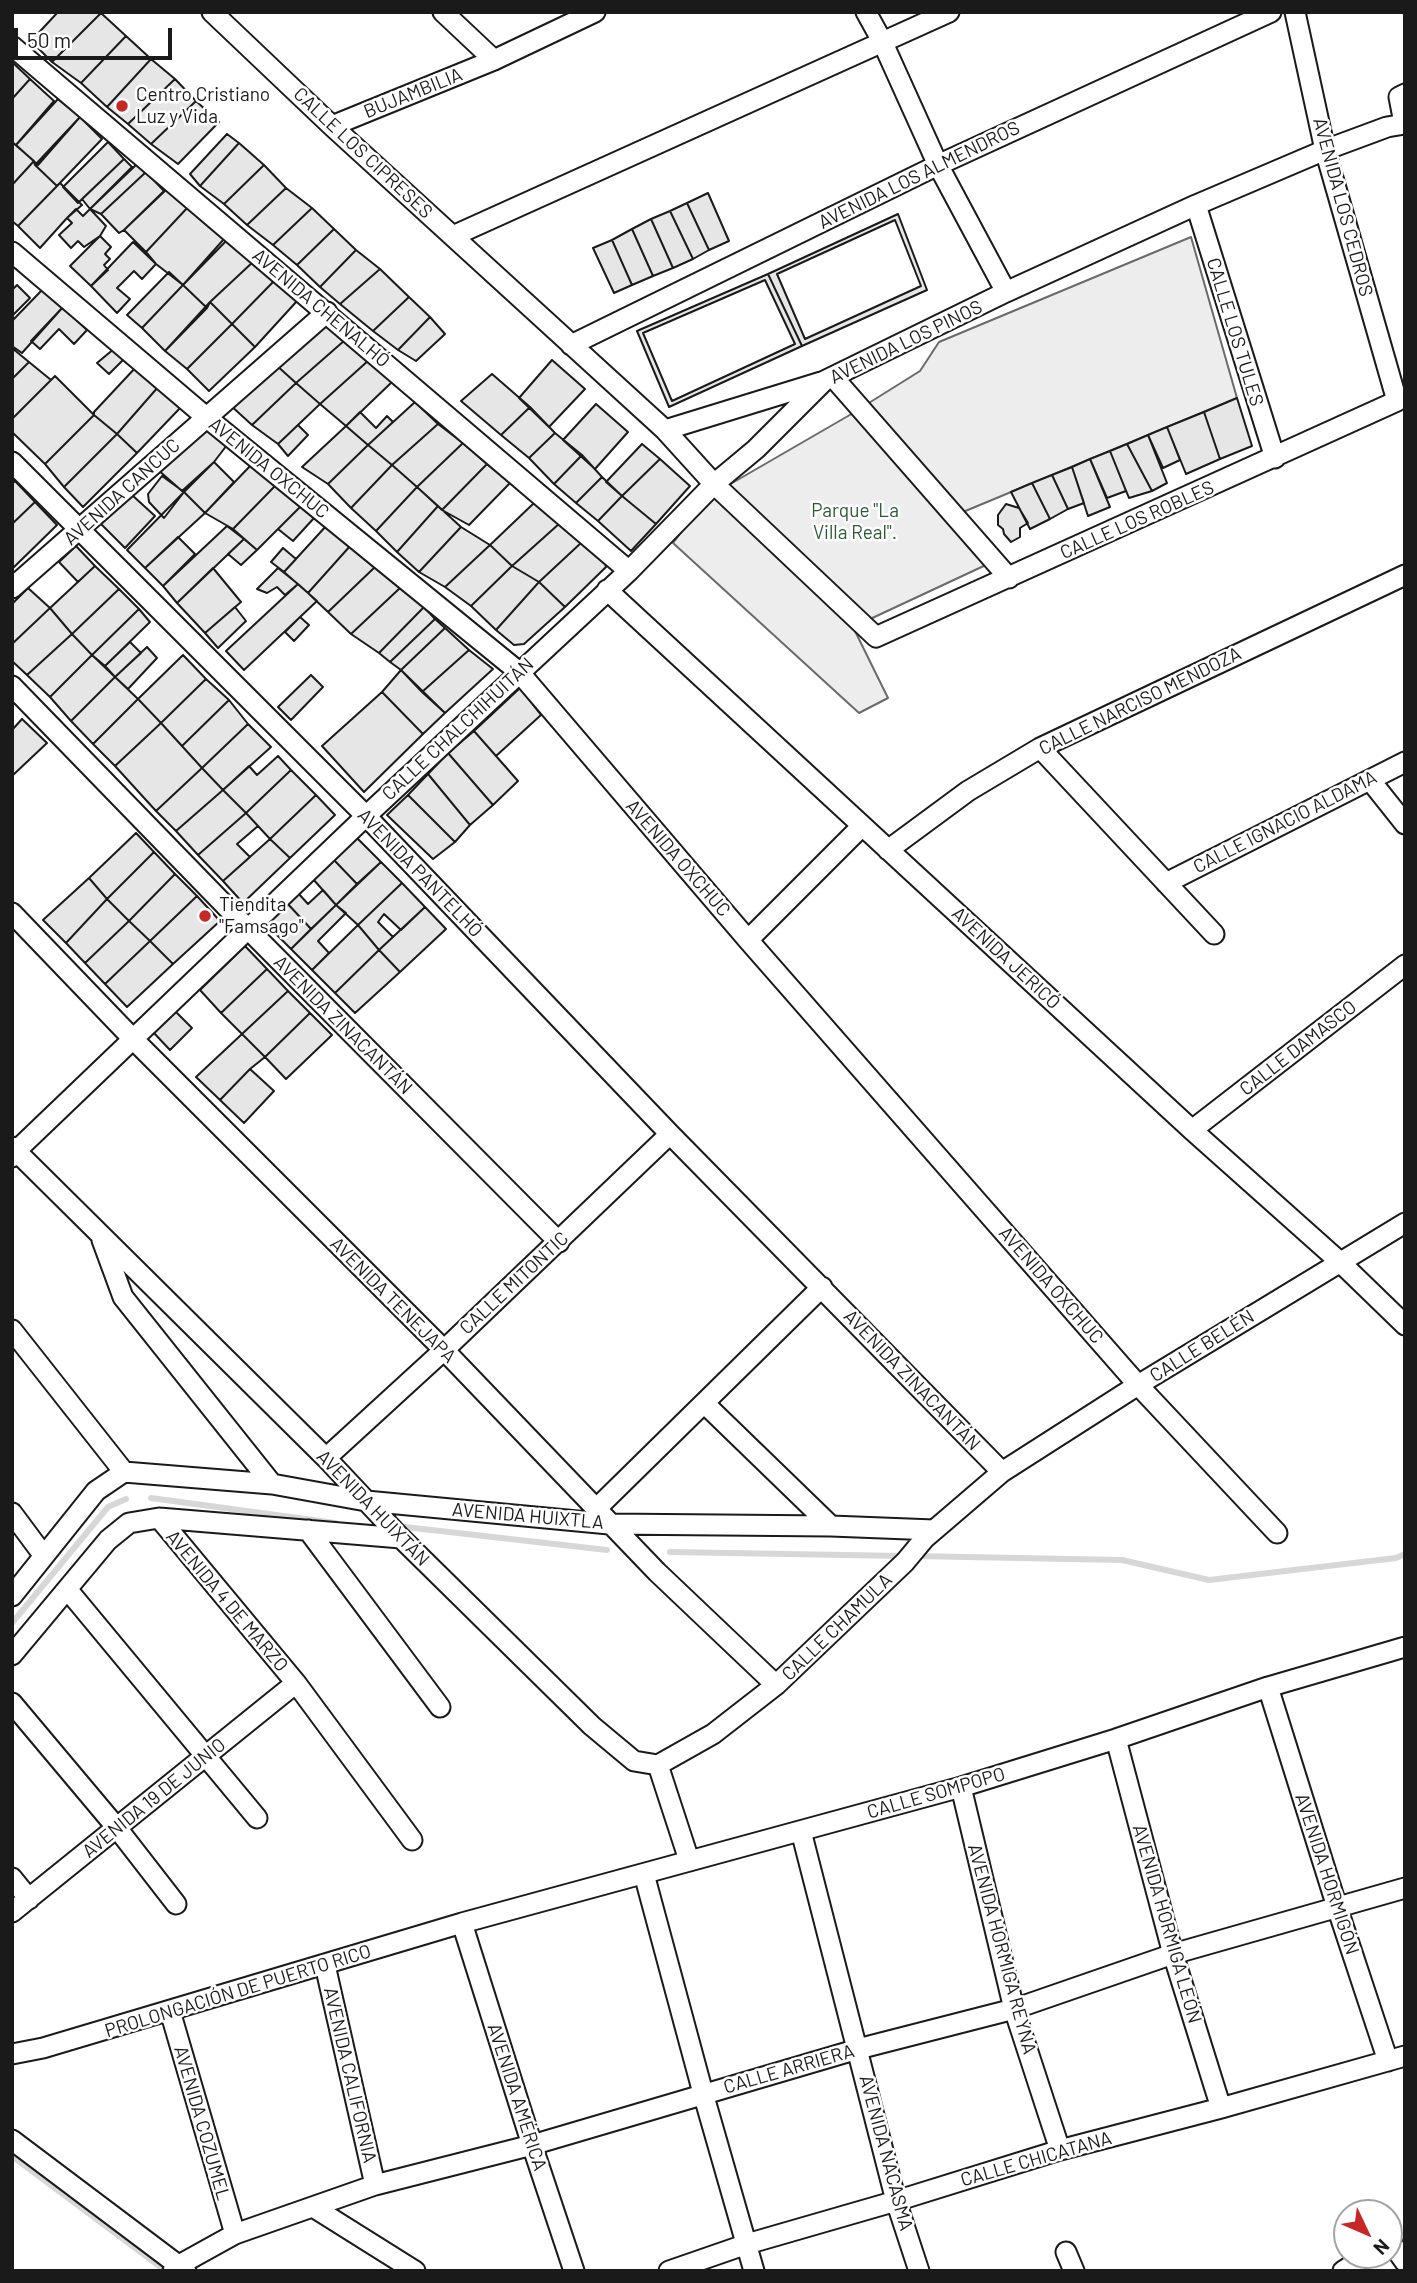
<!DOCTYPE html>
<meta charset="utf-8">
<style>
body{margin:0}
#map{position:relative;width:1417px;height:2283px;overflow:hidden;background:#fff;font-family:Barlow,sans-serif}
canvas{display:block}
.frame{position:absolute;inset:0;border:14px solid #1a1a1a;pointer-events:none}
.north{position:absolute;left:1333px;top:2199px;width:70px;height:70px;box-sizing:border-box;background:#fff;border:2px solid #a3a3a3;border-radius:50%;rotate:134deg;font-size:19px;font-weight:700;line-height:28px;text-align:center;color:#1a1a1a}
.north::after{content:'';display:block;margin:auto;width:24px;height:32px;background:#c62828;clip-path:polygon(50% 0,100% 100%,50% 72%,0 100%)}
.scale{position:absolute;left:14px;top:28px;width:158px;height:32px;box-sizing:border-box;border:4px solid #1a1a1a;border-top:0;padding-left:9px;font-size:21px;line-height:24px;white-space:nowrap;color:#1a1a1a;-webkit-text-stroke:5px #fff;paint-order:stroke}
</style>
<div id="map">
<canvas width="1417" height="2283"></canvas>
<div class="frame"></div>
<div class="north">N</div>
<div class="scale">50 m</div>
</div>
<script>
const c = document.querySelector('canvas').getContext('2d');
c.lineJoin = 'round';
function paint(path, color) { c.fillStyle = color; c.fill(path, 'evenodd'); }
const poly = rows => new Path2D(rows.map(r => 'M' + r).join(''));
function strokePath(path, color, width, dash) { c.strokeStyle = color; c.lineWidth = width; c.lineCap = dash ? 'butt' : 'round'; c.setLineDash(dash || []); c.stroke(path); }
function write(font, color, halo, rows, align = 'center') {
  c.font = font + ' Barlow,sans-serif'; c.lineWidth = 5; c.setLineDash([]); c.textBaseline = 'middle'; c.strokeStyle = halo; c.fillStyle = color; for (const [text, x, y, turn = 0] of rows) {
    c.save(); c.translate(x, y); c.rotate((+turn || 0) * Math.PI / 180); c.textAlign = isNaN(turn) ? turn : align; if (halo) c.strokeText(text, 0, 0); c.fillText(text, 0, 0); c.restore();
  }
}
const built = poly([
 [1191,237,1237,398,951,517,988,564,853,627,888,698,859,713,673,543,708,497,848,416,920,371,939,342,1191,237]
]);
const stream = poly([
 [151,1498,335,1523],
 [405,1527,607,1550],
 [670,1552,903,1556],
 [914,1556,1122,1560,1209,1580,1396,1558,1405,1554],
 [12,1623,108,1507,126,1499],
 [12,2156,166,2271]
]);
const building = poly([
 [58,12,101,13,52,62,31,41,58,12],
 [101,13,126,36,81,83,52,62,101,13],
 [126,36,151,59,107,107,81,83,126,36],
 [151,59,175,79,128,124,107,107,151,59],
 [12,62,30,79,12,99,12,62],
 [30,79,54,101,16,145,12,142,12,99,30,79],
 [175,79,196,101,151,144,128,124,175,79],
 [58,99,80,117,38,165,16,145,58,99],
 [196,101,219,122,178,164,151,144,196,101],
 [80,117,102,139,57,186,35,165,80,117],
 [227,134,239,143,200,186,190,174,227,134],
 [12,142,34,161,12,185,12,142],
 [108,142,124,159,78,203,63,187,108,142],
 [239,143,264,165,224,204,200,186,239,143],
 [124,159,132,167,90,209,82,199,124,159],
 [34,161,35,165,57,186,18,226,12,221,12,185,34,161],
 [137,164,146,172,101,214,90,209,137,164],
 [264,165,286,188,247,225,224,204,264,165],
 [146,172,164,191,124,230,119,233,101,214,146,172],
 [60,183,82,205,67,218,40,248,18,226,60,183],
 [168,188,189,206,146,252,124,230,168,188],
 [286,188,312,208,273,245,247,225,286,188],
 [708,193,729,241,709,250,687,203,708,193],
 [687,203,709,250,693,259,670,211,687,203],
 [189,206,224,239,183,285,156,264,146,252,189,206],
 [312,208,334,229,297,265,273,245,312,208],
 [76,209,83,216,90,209,106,226,100,236,84,247,78,241,71,248,59,235,72,223,67,218,76,209],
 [670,211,693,259,673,268,651,219,670,211],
 [898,214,927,290,802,346,768,274,898,214],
 [651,219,673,268,653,276,632,229,651,219],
 [895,220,921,286,805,339,777,274,895,220],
 [334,229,356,250,320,287,297,265,334,229],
 [632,229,653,276,632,285,612,240,632,229],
 [100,236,111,247,105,254,110,259,104,265,108,270,91,286,70,266,100,236],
 [229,238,254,261,210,302,207,308,183,285,229,238],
 [612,240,632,285,614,293,593,248,612,240],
 [133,242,156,264,142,279,134,271,117,288,130,299,117,313,91,286,133,242],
 [356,250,380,269,340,304,320,287,356,250],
 [254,261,275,280,232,324,210,302,254,261],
 [380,269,409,297,373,331,340,304,380,269],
 [169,272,183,285,142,328,127,315,169,272],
 [768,274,802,346,669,407,637,331,768,274],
 [275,280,297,301,255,347,232,324,275,280],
 [765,280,795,344,672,401,643,333,765,280],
 [17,285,30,298,12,316,12,290,17,285],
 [183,285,207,308,165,351,142,328,183,285],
 [43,289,63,307,22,353,12,346,12,321,43,289],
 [409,297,430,317,398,350,373,331,409,297],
 [210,302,232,324,187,369,165,351,210,302],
 [63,307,87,330,74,344,59,329,40,349,31,341,63,307],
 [430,317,445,334,416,361,398,350,430,317],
 [322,322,345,340,296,383,275,364,322,322],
 [232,324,255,347,209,391,187,369,232,324],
 [345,340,369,360,320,404,296,383,345,340],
 [12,348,29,362,12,379,12,348],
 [115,348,127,356,109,374,97,363,115,348],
 [369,360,392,382,346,426,320,404,369,360],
 [552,360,585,389,549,427,519,398,552,360],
 [29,362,51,380,12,419,12,379,29,362],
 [275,364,296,383,252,425,229,404,275,364],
 [137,366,159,386,117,434,94,415,94,412,137,366],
 [492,374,530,407,501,435,461,401,492,374],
 [55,376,94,415,45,464,12,432,12,419,55,376],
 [296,383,320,404,278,444,252,425,296,383],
 [159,386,182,406,137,453,117,434,159,386],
 [1237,398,1252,446,1220,459,1204,412,1237,398],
 [415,402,438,424,392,465,368,445,415,402],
 [596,404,628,432,595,469,563,440,596,404],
 [530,407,555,433,529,458,501,435,530,407],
 [360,412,376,428,387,416,393,422,368,445,346,426,360,412],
 [1204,412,1220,459,1186,474,1167,427,1204,412],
 [94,415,117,434,64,487,45,464,94,415],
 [438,424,463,443,417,487,392,465,438,424],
 [205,425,227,445,214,462,182,491,157,469,205,425],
 [298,425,308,435,288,456,278,444,298,425],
 [346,426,368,445,328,484,302,467,346,426],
 [1167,427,1180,460,1163,468,1148,435,1167,427],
 [555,433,582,455,554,484,529,458,555,433],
 [117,434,137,453,83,507,64,487,117,434],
 [1148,435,1167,483,1152,491,1127,444,1148,435],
 [463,443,487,464,442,510,417,487,463,443],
 [642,444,660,459,622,496,606,482,642,444],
 [1127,444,1152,491,1129,498,1110,451,1127,444],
 [368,445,392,465,351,508,328,484,368,445],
 [1110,451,1126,491,1107,498,1090,459,1110,451],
 [582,455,602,477,576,503,554,484,582,455],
 [660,459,690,486,656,524,622,496,660,459],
 [1090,459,1110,507,1088,516,1072,467,1090,459],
 [214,462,234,482,205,513,184,492,214,462],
 [252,464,275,486,233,529,205,513,252,464],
 [487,464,510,483,469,525,442,510,487,464],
 [392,465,417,487,376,531,351,508,392,465],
 [1072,467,1084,503,1068,509,1052,475,1072,467],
 [1052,475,1068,509,1050,519,1032,483,1052,475],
 [162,476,184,492,164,518,149,502,148,494,162,476],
 [602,477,622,496,598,521,576,503,602,477],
 [15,481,35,502,12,524,12,484,15,481],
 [1032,483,1050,519,1030,529,1011,492,1032,483],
 [275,486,301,506,257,550,233,529,275,486],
 [417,487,438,506,397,552,376,531,417,487],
 [184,492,205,513,145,568,127,550,184,492],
 [132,495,155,516,125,548,101,524,132,495],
 [622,496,656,524,631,551,598,521,622,496],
 [35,502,57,525,12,569,12,524,35,502],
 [534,503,560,523,512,566,490,545,534,503],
 [1006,504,1019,508,1028,523,1020,528,1020,537,1011,542,1004,534,1003,529,998,525,998,515,1006,504],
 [301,506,314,518,293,541,278,529,301,506],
 [438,506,461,527,419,572,397,552,438,506],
 [560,523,582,542,539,582,512,566,560,523],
 [327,525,351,545,308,593,284,572,327,525],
 [227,526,244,539,177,603,163,586,227,526],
 [461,527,490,545,445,587,419,572,461,527],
 [178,537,195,554,163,586,145,568,178,537],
 [244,539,257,550,241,565,228,554,244,539],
 [582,542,604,559,606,567,565,607,539,582,582,542],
 [351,545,375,567,328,612,308,593,351,545],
 [490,545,512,566,471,606,445,587,490,545],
 [76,546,95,566,78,582,59,562,76,546],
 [283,548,296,559,284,572,271,562,283,548],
 [95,566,119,589,72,634,50,608,95,566],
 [512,566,539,582,496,630,471,606,512,566],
 [375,567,400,588,351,634,328,612,375,567],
 [213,568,241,602,205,633,177,603,213,568],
 [278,568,298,584,285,595,277,587,267,593,257,589,278,568],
 [539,582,565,607,524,644,514,645,496,630,539,582],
 [298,584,317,601,244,670,226,651,298,584],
 [28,588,50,608,12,644,12,604,28,588],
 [400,588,424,607,379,653,351,634,400,588],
 [119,589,139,609,92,655,72,634,119,589],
 [235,607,246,621,218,648,205,633,235,607],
 [424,607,435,619,390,662,379,653,424,607],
 [50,608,72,634,27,675,12,661,12,644,50,608],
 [139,609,150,622,105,666,92,655,139,609],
 [300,617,309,625,294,641,285,632,300,617],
 [435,619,445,628,401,670,390,662,435,619],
 [445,628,469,650,422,692,401,670,445,628],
 [72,634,92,655,50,697,27,675,72,634],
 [130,642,141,653,115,677,105,666,130,642],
 [147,647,157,658,128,689,115,677,147,647],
 [469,650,493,669,445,713,422,692,469,650],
 [92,655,115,677,71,721,50,697,92,655],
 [183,655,206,679,161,723,138,699,183,655],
 [401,670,445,713,423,734,382,692,401,670],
 [311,675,323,687,291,720,278,707,311,675],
 [115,677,138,699,93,744,71,721,115,677],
 [206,679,229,700,182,746,161,723,206,679],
 [520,688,541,715,496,756,474,731,520,688],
 [382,692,423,734,364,792,322,746,382,692],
 [138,699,161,723,115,766,93,744,138,699],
 [229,700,248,724,202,768,182,746,229,700],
 [22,719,47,743,12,776,12,730,22,719],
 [161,723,202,768,156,811,115,766,161,723],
 [248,724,271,747,223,790,202,768,248,724],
 [474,731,518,781,493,805,448,753,474,731],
 [448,753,493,805,470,825,428,774,448,753],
 [278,756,291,770,246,813,223,790,249,766,257,775,278,756],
 [202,768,223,790,176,831,156,811,202,768],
 [291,770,316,795,270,839,246,813,291,770],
 [428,774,470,825,455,842,408,795,428,774],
 [223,790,246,813,198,855,176,831,223,790],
 [316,795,335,815,290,858,270,839,316,795],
 [408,795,455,842,433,859,387,815,408,795],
 [246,813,258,826,237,844,250,857,223,881,198,855,246,813],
 [136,833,154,852,107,899,89,878,136,833],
 [357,838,381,862,357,884,334,860,357,838],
 [270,839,290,858,243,903,223,881,270,839],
 [154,852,175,874,129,921,107,899,154,852],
 [334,860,357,884,336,905,313,879,334,860],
 [381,862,402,883,358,925,336,905,381,862],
 [175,874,197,896,150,941,129,921,175,874],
 [89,878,107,899,66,943,43,920,89,878],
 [402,883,425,907,401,930,384,914,378,922,393,937,379,950,358,925,402,883],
 [323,890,336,905,311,929,287,903,298,893,308,904,323,890],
 [197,896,220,921,173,964,150,941,197,896],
 [107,899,129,921,85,963,66,943,107,899],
 [287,903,311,929,291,949,265,923,287,903],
 [336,905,346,913,318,941,329,953,312,970,291,949,336,905],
 [425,907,446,929,400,972,379,950,425,907],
 [129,921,150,941,105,984,85,963,129,921],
 [358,925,379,950,335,993,312,970,358,925],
 [150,941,173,964,127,1007,105,984,150,941],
 [245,946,267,969,221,1013,200,990,245,946],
 [379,950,400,972,355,1013,335,993,379,950],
 [267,969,288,991,242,1034,221,1013,267,969],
 [288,991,310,1013,265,1057,242,1034,288,991],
 [174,1010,192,1028,170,1050,153,1032,174,1010],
 [310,1013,332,1035,286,1079,265,1057,310,1013],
 [242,1034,265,1057,250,1069,220,1100,196,1077,242,1034],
 [250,1069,274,1091,244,1123,220,1100,250,1069]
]);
const minor = poly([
 [212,12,332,126,665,430,714,484,876,637,1397,401,1325,150,1295,12],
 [443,12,494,60],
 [866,12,882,41,938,165,1006,292],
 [12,46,629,571],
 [1404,123,1399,97,1405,94],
 [332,126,494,60,595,12],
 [1196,205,1275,458],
 [453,236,949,12],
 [12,252,206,417,519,672,748,940,1138,1385,1277,1533],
 [571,345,938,165,1271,12],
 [833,377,1009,578],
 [665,430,821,382],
 [12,462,366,816,670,1134,1002,1472],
 [12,588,327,312],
 [607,590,1192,1130,1340,1262,1405,1325],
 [12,686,249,930,559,1242],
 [1040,748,1214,934],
 [1370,780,1405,824],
 [888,850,968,791,1040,748,1405,575],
 [1166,883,1405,762],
 [12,913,134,1040,444,1350,657,1572,776,1685],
 [748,940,862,826],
 [1192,1130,1405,965],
 [12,1147,326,1458,401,1538,592,1726,634,1761,658,1765],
 [12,1157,16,1151,366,816,629,571,714,484,756,449,824,381,1006,292,1196,205,1325,150,1387,127,1405,124],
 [102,1240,123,1297,272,1484],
 [12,1330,124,1472],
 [704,1403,831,1526],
 [326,1458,444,1350,670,1134],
 [124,1472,272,1484,366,1501,609,1524,831,1526,934,1530],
 [596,1509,822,1287],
 [12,1513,44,1556],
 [159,1518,296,1683,412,1840],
 [308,1530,440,1707],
 [67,1589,257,1818],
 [12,1596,96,1491,124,1472],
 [12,1655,108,1540,129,1523,159,1518,401,1538],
 [1268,1687,1337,1907,1388,2061],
 [12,1703,117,1828,176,1904],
 [1116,1739,1173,1954,1221,2108],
 [658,1765,713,1734,776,1685,905,1562,925,1538,1002,1472,1138,1385,1405,1223],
 [658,1765,689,1860],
 [961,1787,1014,2009,1060,2150],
 [801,1831,896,2201,919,2271],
 [644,1874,703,2093,754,2271],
 [12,1878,29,1899],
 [12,1912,296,1683],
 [462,1923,532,2145,574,2271],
 [325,1965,375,2185],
 [170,2011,235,2234],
 [12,2054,43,2048,462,1923,961,1787,1116,1739,1268,1687,1405,1647],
 [12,2140,186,2271],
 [313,2207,415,2271],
 [1390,2241,1405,2262],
 [1066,2252,1074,2271],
 [173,2271,179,2265,235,2234,375,2185,532,2145,858,2049,1014,2009,1173,1954,1405,1888],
 [669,2271,747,2244,896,2201,1060,2150,1221,2108,1405,2056],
 [1343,2271,1368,2255]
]);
const markers = [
 [122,106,7,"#c62828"],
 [205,916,7,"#c62828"]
];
const streetNames = [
 ["BUJAMBILIA",413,93,-22],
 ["CALLE LOS CIPRESES",363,153,43],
 ["AVENIDA LOS ALMENDROS",919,175,-26],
 ["AVENIDA LOS CEDROS",1343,207,75],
 ["AVENIDA CHENALHÓ",321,308,40],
 ["CALLE LOS TULES",1235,332,73],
 ["AVENIDA LOS PINOS",906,342,-26],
 ["AVENIDA OXCHUC",269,468,39],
 ["AVENIDA CANCUC",122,492,-42],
 ["CALLE LOS ROBLES",1137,520,-24],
 ["CALLE NARCISO MENDOZA",1140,701,-26],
 ["CALLE CHALCHIHUITÁN",458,729,-43],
 ["CALLE IGNACIO ALDAMA",1285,822,-27],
 ["AVENIDA OXCHUC",678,858,49],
 ["AVENIDA PANTELHÓ",420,873,46],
 ["AVENIDA JERICÓ",1006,958,43],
 ["AVENIDA ZINACANTÁN",343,1025,45],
 ["CALLE DAMASCO",1298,1048,-38],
 ["CALLE MITONTIC",514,1283,-43],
 ["AVENIDA OXCHUC",1051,1285,49],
 ["AVENIDA TENEJAPA",393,1300,45],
 ["CALLE BELÉN",1202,1346,-32],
 ["AVENIDA ZINACANTÁN",912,1380,46],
 ["AVENIDA HUIXTÁN",373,1508,46],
 ["AVENIDA HUIXTLA",528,1516,5],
 ["AVENIDA 4 DE MARZO",227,1601,50],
 ["CALLE CHAMULA",837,1627,-44],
 ["CALLE SOMPOPO",936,1793,-16],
 ["AVENIDA 19 DE JUNIO",154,1798,-39],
 ["AVENIDA HORMIGÓN",1327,1874,72],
 ["AVENIDA HORMIGA LEÓN",1167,1924,74],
 ["AVENIDA HORMIGA REYNA",1002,1949,75],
 ["PROLONGACIÓN DE PUERTO RICO",238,1991,-17],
 ["CALLE ARRIERA",789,2069,-16],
 ["AVENIDA CALIFORNIA",350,2075,77],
 ["AVENIDA AMÉRICA",517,2097,72],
 ["AVENIDA COZUMEL",202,2123,74],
 ["AVENIDA NACASMA",886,2153,75],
 ["CALLE CHICATANA",1036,2159,-16]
];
const poiNames = [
 ["Centro Cristiano",136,95],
 ["Luz y Vida",136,117],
 ["Tiendita",219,905],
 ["\"Famsago\"",219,927]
];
const parkNames = [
 ["Parque \"La",855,511],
 ["Villa Real\".",855,533]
];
paint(built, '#ededed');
strokePath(built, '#6a6a6a', 2);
strokePath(stream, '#d7d7d7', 6);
paint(building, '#e6e6e6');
strokePath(building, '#1a1a1a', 2);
strokePath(minor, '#1a1a1a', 23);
strokePath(minor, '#fff', 19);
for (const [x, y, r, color] of markers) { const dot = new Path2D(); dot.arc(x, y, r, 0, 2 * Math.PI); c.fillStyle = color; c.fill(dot); strokePath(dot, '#fff', 2.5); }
write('19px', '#1a1a1a', '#fff', streetNames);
write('19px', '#1a1a1a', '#fff', poiNames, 'left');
write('19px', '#2b5a34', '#fff', parkNames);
</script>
